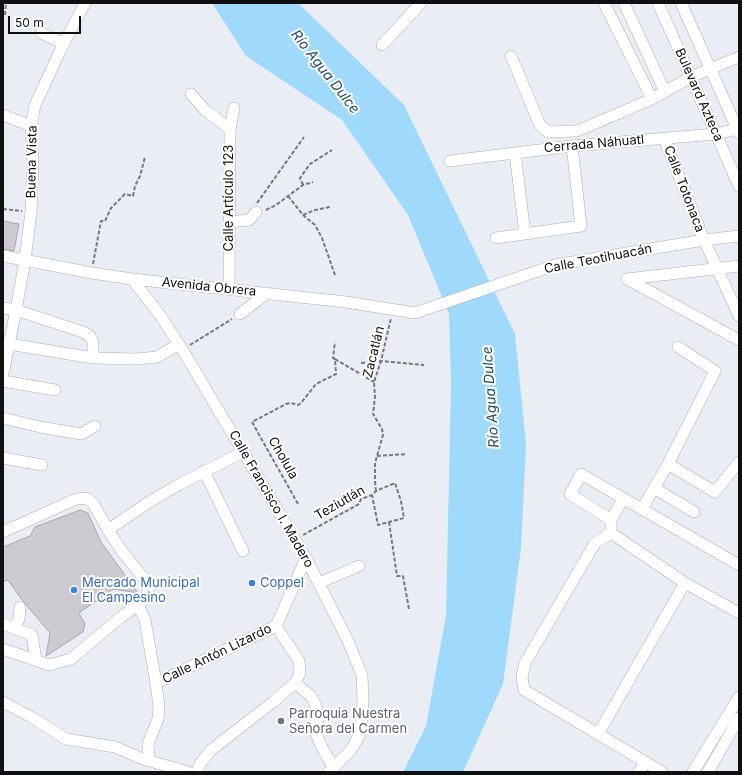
<!DOCTYPE html>
<meta charset="utf-8">
<style>
body{margin:0}
#map{position:relative;width:742px;height:775px;overflow:hidden;background:#ebedf5;font-family:Inter,sans-serif}
canvas{display:block}
.frame{position:absolute;inset:0;border:4px solid #101013;pointer-events:none}
.scale{position:absolute;left:8px;top:16px;width:73px;height:18px;box-sizing:border-box;border:2px solid #101013;border-top:0;padding-left:5px;font-size:12px;line-height:14px;white-space:nowrap;color:#101013;-webkit-text-stroke:3px #fff;paint-order:stroke}
</style>
<div id="map">
<canvas width="742" height="775"></canvas>
<div class="frame"></div>
<div class="scale">50 m</div>
</div>
<script>
const c = document.querySelector('canvas').getContext('2d');
c.lineJoin = 'round';
function paint(path, color) { c.fillStyle = color; c.fill(path, 'evenodd'); }
const poly = rows => new Path2D(rows.map(r => 'M' + r).join(''));
function strokePath(path, color, width, dash) { c.strokeStyle = color; c.lineWidth = width; c.lineCap = dash ? 'butt' : 'round'; c.setLineDash(dash || []); c.stroke(path); }
function write(font, color, halo, rows, align = 'center') {
  c.font = font + ' Inter,sans-serif'; c.lineWidth = 4; c.setLineDash([]); c.textBaseline = 'middle'; c.strokeStyle = halo; c.fillStyle = color; for (const [text, x, y, turn = 0] of rows) {
    c.save(); c.translate(x, y); c.rotate((+turn || 0) * Math.PI / 180); c.textAlign = isNaN(turn) ? turn : align; if (halo) c.strokeText(text, 0, 0); c.fillText(text, 0, 0); c.restore();
  }
}
const water = poly([
 [212,3,298,3,404,105,515,334,526,444,521,548,503,684,463,772,403,772,426,726,446,615,451,383,449,314,408,215,342,120,246,56]
]);
const building = poly([
 [3,221,19,224,14,251,3,249,3,221],
 [80,510,88,513,101,542,138,593,113,589,79,613,85,624,83,632,46,656,50,633,22,600,8,580,3,582,3,547,30,536,35,527,80,510]
]);
const path = poly([
 [5,15,6,3],
 [303,185,300,178,310,164,332,150],
 [288,196,303,215,315,225,322,238,335,275],
 [257,203,304,137],
 [3,209,22,211],
 [266,210,276,205,303,185,313,182],
 [303,215,315,210,330,207],
 [93,264,101,221,105,221,111,208,125,194,133,196,135,186,140,176,145,157],
 [190,345,232,319],
 [335,359,374,382],
 [361,363,381,361,424,365],
 [377,456,407,454],
 [376,491,375,482,375,463,383,435,382,429,373,414,375,397,374,382,381,361,391,318],
 [298,504,252,422,286,404,291,403,298,405,301,403,316,384,336,374,335,359,333,358,335,342],
 [389,522,397,576,403,576,409,609],
 [303,535,359,504,361,499,372,495,376,491,395,483,401,501,404,518,378,525,372,495]
]);
const minor = poly([
 [604,3,652,99],
 [624,3,665,92],
 [658,3,739,186],
 [681,3,739,133],
 [41,33,63,43],
 [382,45,421,3],
 [511,56,540,125,548,132,577,131,652,99,691,77,739,57],
 [191,94,205,110,230,129],
 [3,115,31,126],
 [664,138,704,240,739,316],
 [515,153,525,234],
 [450,161,572,146,716,134,737,129],
 [229,222,249,220,256,212],
 [496,238,581,226,572,146],
 [3,256,92,273,132,279,346,302,415,313,555,265,704,240,739,236],
 [739,266,627,279,739,340],
 [132,279,160,315,182,349,306,558,348,641,362,675,363,701,361,732,351,750,329,772],
 [229,289,230,129,234,108],
 [3,308,16,310,83,332,90,336,93,342,93,358],
 [240,314,267,293],
 [3,343,93,358,136,359,157,357,179,344],
 [3,374,16,310,25,260,31,212,33,163,31,126,35,105,62,47,85,3],
 [3,381,55,390],
 [3,418,40,427,81,434,95,426],
 [3,458,42,465],
 [668,464,715,371,678,347],
 [204,471,243,551],
 [654,488,694,512],
 [642,509,668,464,715,492,739,462],
 [611,520,623,499],
 [108,530,149,502,180,484,243,452],
 [3,532,76,499,87,498,93,503,108,530,121,550,149,585,147,596,138,605,121,617,71,659,49,665,3,649],
 [611,533,595,543,525,663,522,677,524,690,662,772],
 [739,565,581,474,570,494,611,520,611,533,685,583,739,613],
 [319,583,359,566],
 [138,605,145,620,156,683,159,707,158,719,148,744,149,761],
 [3,624,32,635,36,660],
 [14,629,19,619,20,607],
 [156,683,276,626,306,558],
 [295,683,311,696,316,706,318,718,316,733,321,746,334,768],
 [3,702,33,718,66,739,115,747,143,759,188,772],
 [598,734,685,583],
 [197,772,200,764,211,750,273,702,295,683,300,673,299,661,276,626],
 [639,772,645,762],
 [693,772,739,697],
 [708,772,739,718]
]);
const markers = [
 [252,583,4,"#3f7fe0"],
 [74,590,4,"#3f7fe0"],
 [281,721,4,"#6b7280"]
];
const streetNames = [
 ["Bulevard Azteca",699,95,66],
 ["Cerrada Náhuatl",594,144,-5],
 ["Buena Vista",32,162,-89],
 ["Calle Totonaca",684,189,69],
 ["Calle Artículo 123",229,198,-90],
 ["Calle Teotihuacán",598,259,-11],
 ["Avenida Obrera",209,287,6],
 ["Zacatlán",374,352,-76],
 ["Cholula",283,458,60],
 ["Calle Francisco I. Madero",271,499,60],
 ["Teziutlán",340,503,-30],
 ["Calle Antón Lizardo",217,654,-26]
];
const shopNames = [
 ["Mercado Municipal",82,583],
 ["El Campesino",82,598],
 ["Coppel",260,583]
];
const worshipNames = [
 ["Parroquia Nuestra",289,714],
 ["Señora del Carmen",289,729]
];
const waterNames = [
 ["Río Agua Dulce",325,72,52],
 ["Río Agua Dulce",491,397,-94]
];
paint(water, '#9fdafc');
paint(building, '#cdcad2');
strokePath(building, '#a8a5ad', 1);
strokePath(minor, '#abaeb5', 12);
strokePath(path, '#77787d', 2, [4, 2]);
strokePath(minor, '#fff', 11);
for (const [x, y, r, color] of markers) { const dot = new Path2D(); dot.arc(x, y, r, 0, 2 * Math.PI); c.fillStyle = color; c.fill(dot); strokePath(dot, '#fff', 1.5); }
write('13px', '#101013', '#fff', streetNames);
write('13px', '#366cbe', '#fff', shopNames, 'left');
write('13px', '#5b616d', '#fff', worshipNames, 'left');
write('italic 14px', '#214e65', '#fff', waterNames);
</script>
